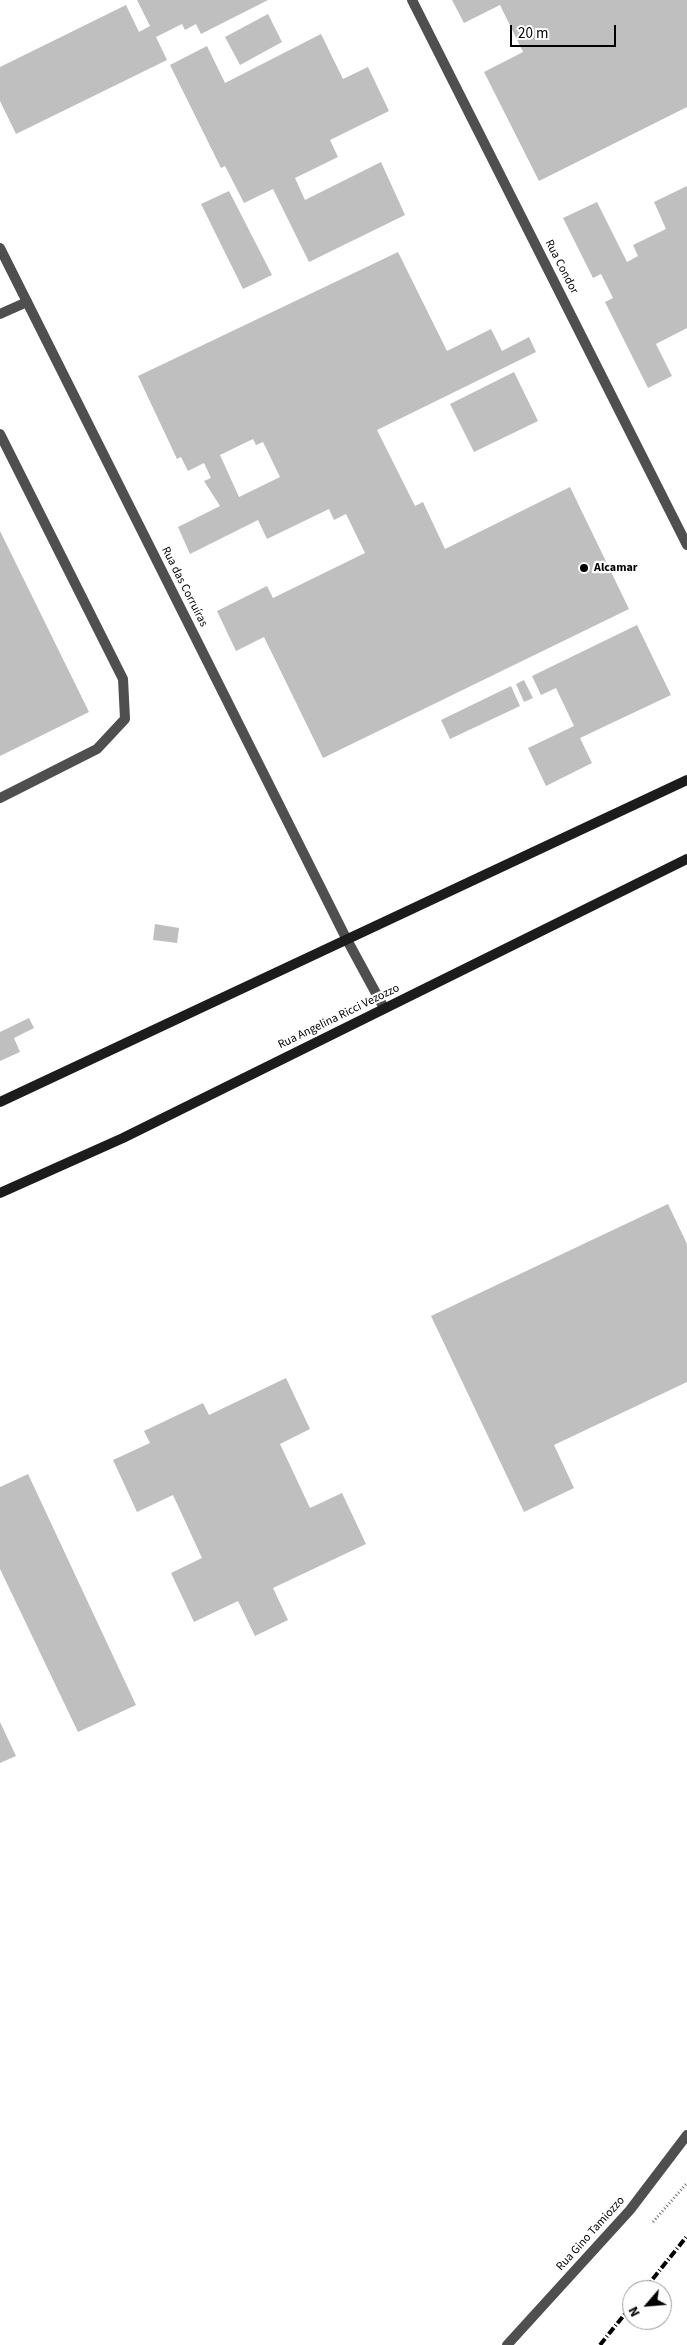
<!DOCTYPE html>
<meta charset="utf-8">
<style>
body{margin:0}
#map{position:relative;width:687px;height:2345px;overflow:hidden;background:#fff;font-family:"Source Sans 3",sans-serif}
canvas{display:block}
.north{position:absolute;left:622px;top:2280px;width:50px;height:50px;box-sizing:border-box;background:#fff;border:1px solid #999;border-radius:50%;rotate:243deg;font-size:14px;font-weight:700;line-height:20px;text-align:center;color:#000}
.north::after{content:'';display:block;margin:auto;width:18px;height:22px;background:#000;clip-path:polygon(50% 0,100% 100%,50% 72%,0 100%)}
.scale{position:absolute;left:510px;top:25px;width:106px;height:22px;box-sizing:border-box;border:2px solid #000;border-top:0;padding-left:6px;font-size:15px;line-height:18px;white-space:nowrap;color:#000;-webkit-text-stroke:4px #fff;paint-order:stroke}
</style>
<div id="map">
<canvas width="687" height="2345"></canvas>
<div class="north">N</div>
<div class="scale">20 m</div>
</div>
<script>
const c = document.querySelector('canvas').getContext('2d');
c.lineJoin = 'round';
function paint(path, color) { c.fillStyle = color; c.fill(path, 'evenodd'); }
const poly = rows => new Path2D(rows.map(r => 'M' + r).join(''));
function strokePath(path, color, width, dash) { c.strokeStyle = color; c.lineWidth = width; c.lineCap = dash ? 'butt' : 'round'; c.setLineDash(dash || []); c.stroke(path); }
function write(font, color, halo, rows, align = 'center') {
  c.font = font + ' "Source Sans 3",sans-serif'; c.lineWidth = 4.5; c.setLineDash([]); c.textBaseline = 'middle'; c.strokeStyle = halo; c.fillStyle = color; for (const [text, x, y, turn = 0] of rows) {
    c.save(); c.translate(x, y); c.rotate((+turn || 0) * Math.PI / 180); c.textAlign = isNaN(turn) ? turn : align; if (halo) c.strokeText(text, 0, 0); c.fillText(text, 0, 0); c.restore();
  }
}
const building = poly([
 [137,0,268,0,201,34,196,24,185,30,182,24,156,37,167,60,16,134,0,101,0,67,126,5,139,32,150,26],
 [452,0,687,0,687,107,539,181,484,72,523,52,500,5,464,23],
 [268,14,282,42,240,65,225,37],
 [321,34,343,79,368,67,389,111,330,140,338,157,295,178,305,200,381,162,405,215,309,262,273,189,244,203,225,166,221,168,170,65,207,46,225,83],
 [687,186,687,328,656,344,672,376,648,388,605,302,613,298,601,274,593,278,563,218,597,202,627,262,638,256,633,245,666,229,654,202],
 [229,191,272,275,243,289,201,204],
 [398,252,447,351,491,329,502,351,529,337,536,352,377,430,415,506,423,502,445,549,570,487,629,609,323,758,264,637,236,651,217,611,267,586,273,598,365,553,346,514,334,520,329,509,267,539,258,520,190,554,178,527,220,506,204,481,211,478,204,463,188,471,181,457,177,459,138,376],
 [253,439,256,445,263,442,280,477,239,497,220,455],
 [514,372,538,421,474,452,450,404],
 [0,531,89,712,0,756],
 [637,625,671,695,580,738,592,763,546,786,528,748,574,726,556,688,541,695,532,676],
 [524,680,533,698,524,702,516,684],
 [511,686,520,706,450,739,441,720],
 [155,924,179,928,177,943,153,940],
 [29,1018,34,1028,14,1038,20,1052,0,1061,0,1032],
 [668,1204,687,1244,687,1382,554,1445,574,1488,524,1512,431,1316],
 [286,1378,310,1429,280,1444,310,1508,342,1493,366,1544,273,1588,288,1620,255,1636,238,1601,194,1622,171,1573,202,1558,173,1495,137,1512,113,1460,150,1443,144,1431,203,1403,209,1415],
 [28,1474,136,1705,78,1732,0,1569,0,1487],
 [0,1722,16,1756,0,1763]
]);
const path = poly([
 [653,2222,687,2183]
]);
const lane = poly([
 [0,314,27,302],
 [0,434,123,679,125,719,97,749,0,798]
]);
const street = poly([
 [412,0,687,545],
 [0,248,346,938,384,1008],
 [507,2345,630,2210,687,2135]
]);
const secondary = poly([
 [0,1102,687,780],
 [0,1193,123,1138,687,859]
]);
const rail = poly([
 [644,2290,687,2236],
 [600,2345,632,2305]
]);
const markers = [
 [584,568,5,"#000"]
];
const streetNames = [
 ["Rua Condor",561,267,63],
 ["Rua das Corruíras",184,587,63],
 ["Rua Angelina Ricci Vezozzo",339,1017,-26],
 ["Rua Gino Tamiozzo",591,2234,-48]
];
const poiNames = [
 ["Alcamar",594,568]
];
paint(building, '#bfbfbf');
strokePath(path, '#717171', 3, [1, 2.5]);
strokePath(lane, '#4f4f4f', 10);
strokePath(street, '#4f4f4f', 10);
strokePath(secondary, '#1c1c1c', 10);
strokePath(rail, '#000', 4, [8, 2.5, 1, 2.5]);
for (const [x, y, r, color] of markers) { const dot = new Path2D(); dot.arc(x, y, r, 0, 2 * Math.PI); c.fillStyle = color; c.fill(dot); strokePath(dot, '#fff', 2); }
write('12px', '#000', '#fff', streetNames);
write('bold 12px', '#000', '#fff', poiNames, 'left');
</script>
